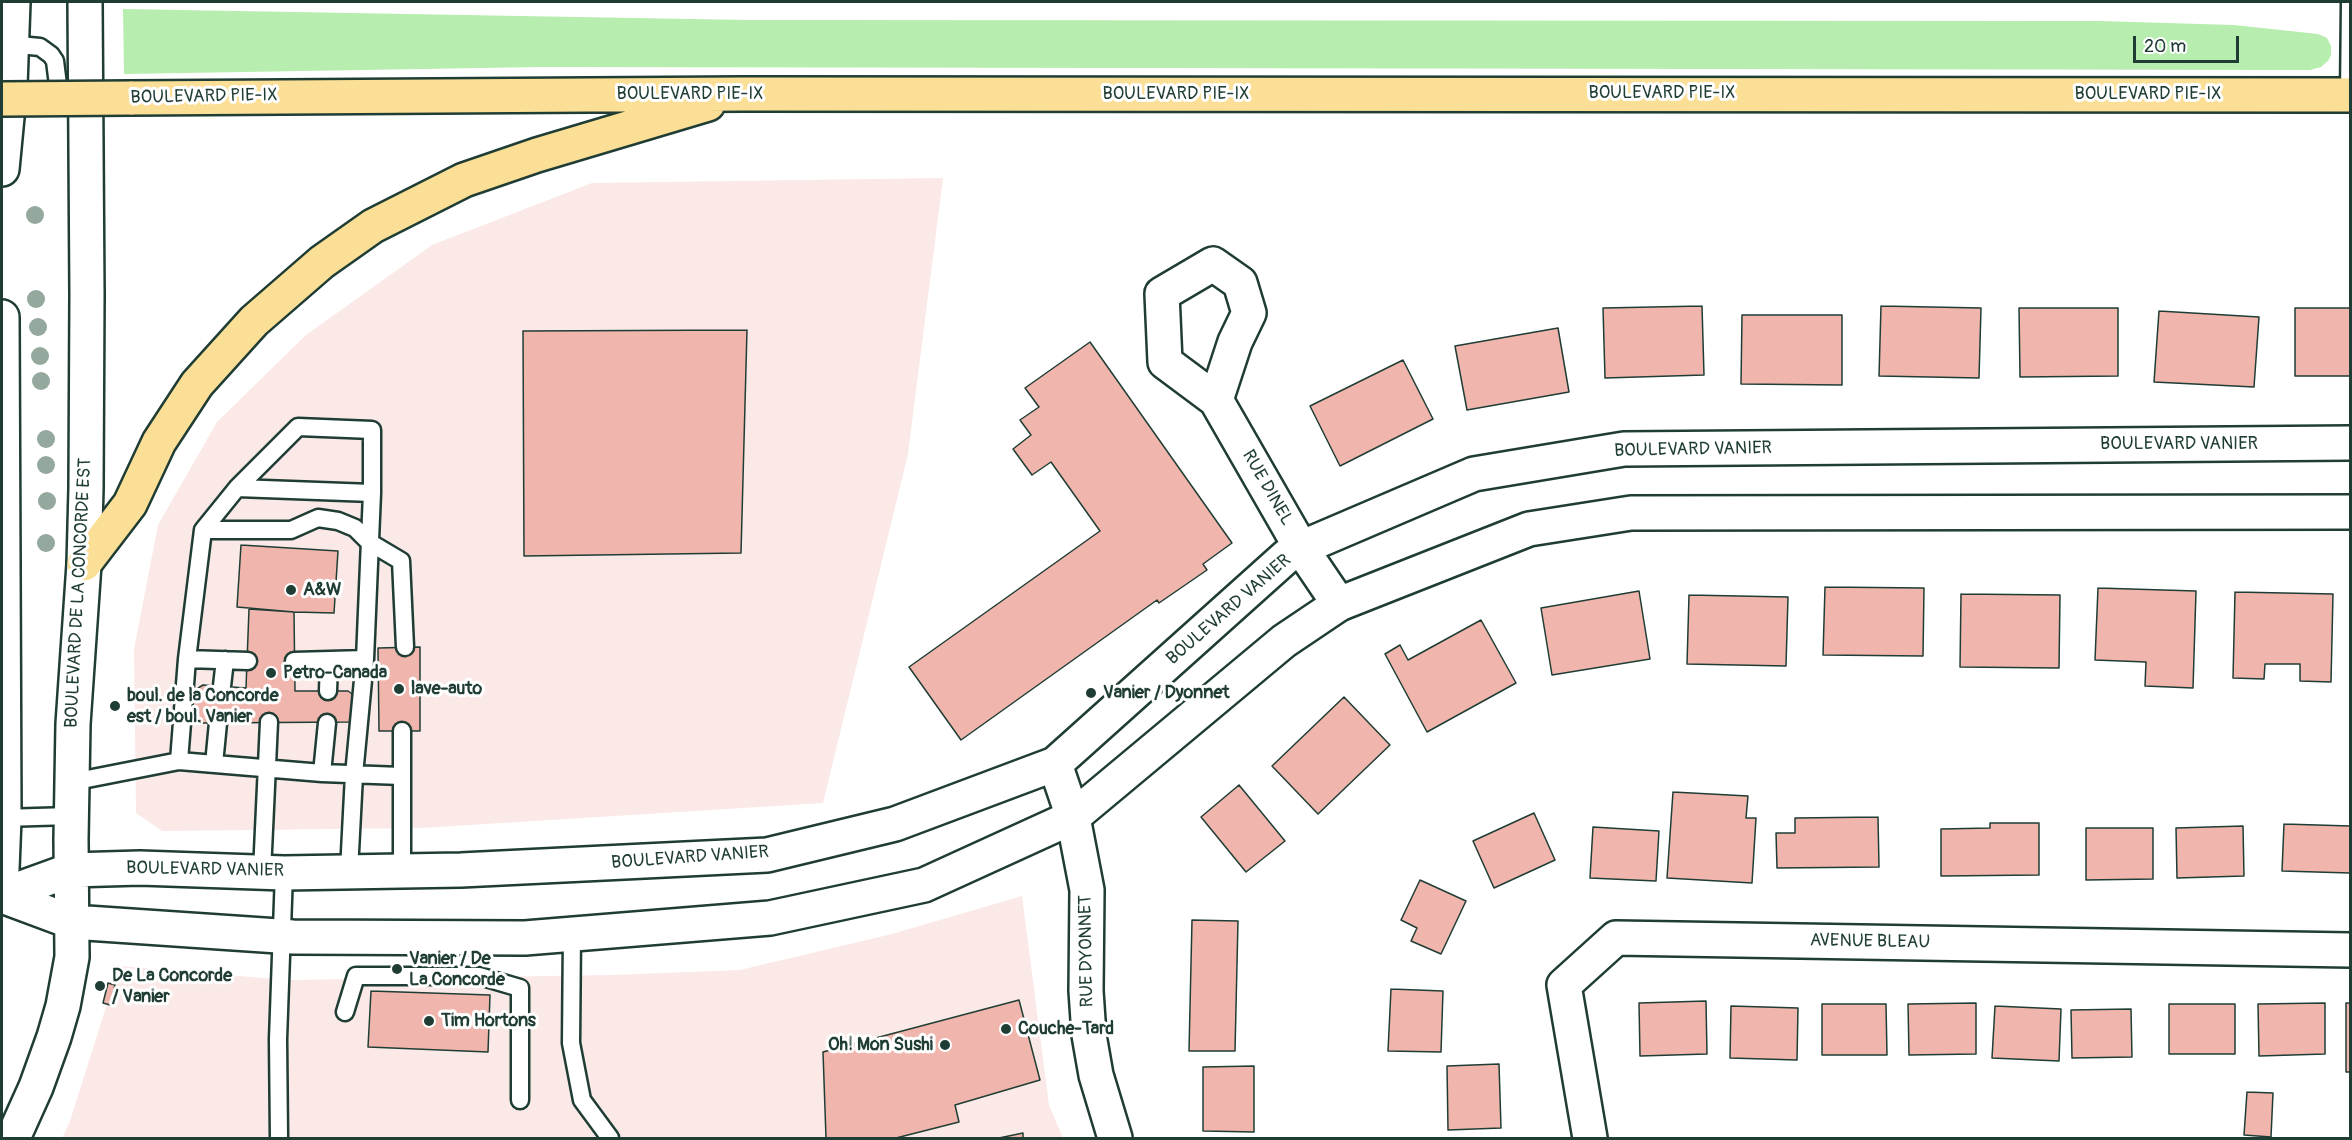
<!DOCTYPE html>
<style>
body{margin:0}
#map{position:relative;width:2352px;height:1140px;overflow:hidden;background:#fff;font-family:Pangolin,sans-serif}
canvas{display:block}
.frame{position:absolute;inset:0;border:3px solid #1f3d34;pointer-events:none}
.scale{position:absolute;left:2133px;top:36px;width:106px;height:27px;box-sizing:border-box;border:3px solid #1f3d34;border-top:0;padding-left:8px;font-size:18px;line-height:21px;white-space:nowrap;color:#1f3d34;-webkit-text-stroke:4px #fff;paint-order:stroke}
</style>
<div id="map">
<canvas width="2352" height="1140"></canvas>
<div class="frame"></div>
<div class="scale">20 m</div>
</div>
<script>
const c = document.querySelector('canvas').getContext('2d');
c.lineJoin = 'round';
function paint(path, color) { c.fillStyle = color; c.fill(path, 'evenodd'); }
const poly = rows => new Path2D(rows.map(r => 'M' + r).join(''));
function strokePath(path, color, width, dash) { c.strokeStyle = color; c.lineWidth = width; c.lineCap = dash ? 'butt' : 'round'; c.setLineDash(dash || []); c.stroke(path); }
function write(font, color, halo, rows, align = 'center') {
  c.font = font + ' Pangolin,sans-serif'; c.lineWidth = 6; c.setLineDash([]); c.textBaseline = 'middle'; c.strokeStyle = halo; c.fillStyle = color; for (const [text, x, y, turn = 0] of rows) {
    c.save(); c.translate(x, y); c.rotate((+turn || 0) * Math.PI / 180); c.textAlign = isNaN(turn) ? turn : align; if (halo) c.strokeText(text, 0, 0); c.fillText(text, 0, 0); c.restore();
  }
}
const built = poly([
 [943,178,908,454,823,803,422,828,162,831,136,813,134,649,158,525,217,422,306,335,432,245,592,183],
 [1022,896,1049,1105,1063,1138,62,1138,69,1124,119,966,287,980,612,975,740,970,892,934]
]);
const green = poly([
 [123,9,748,20,2099,21,2234,25,2318,34,2327,38,2331,46,2331,55,2328,61,2321,67,2310,70,542,67,124,74]
]);
const building = poly([
 [1702,306,1704,375,1605,378,1603,308,1702,306],
 [1881,306,1981,308,1979,378,1879,376,1881,306],
 [2019,308,2118,308,2118,376,2020,377,2019,308],
 [2295,308,2350,308,2350,376,2295,376,2295,308],
 [2159,311,2259,317,2254,387,2154,382,2159,311],
 [1742,315,1842,315,1842,385,1741,384,1742,315],
 [1558,328,1569,392,1467,410,1455,346,1558,328],
 [747,330,741,553,524,556,523,331,747,330],
 [1090,342,1232,543,1203,564,1207,570,1159,603,1157,600,961,740,909,667,1100,531,1051,462,1032,475,1013,449,1031,435,1020,420,1039,407,1025,388,1090,342],
 [1403,360,1433,419,1340,466,1310,406,1403,360],
 [241,545,338,551,334,613,294,612,237,607,241,545],
 [1825,587,1924,588,1923,656,1823,655,1825,587],
 [2098,588,2196,591,2193,688,2145,686,2146,662,2095,660,2098,588],
 [1639,591,1650,659,1552,675,1541,608,1639,591],
 [2235,592,2333,594,2331,682,2300,681,2300,664,2265,664,2264,679,2233,678,2235,592],
 [1961,594,2060,595,2059,668,1960,667,1961,594],
 [1689,595,1788,597,1786,666,1687,664,1689,595],
 [249,609,294,612,295,691,348,691,355,696,355,709,350,722,203,723,186,714,185,696,203,685,246,688,249,609],
 [1481,620,1516,683,1427,732,1385,654,1400,645,1408,660,1481,620],
 [420,647,420,731,379,731,378,648,420,647],
 [1344,697,1390,745,1318,814,1272,766,1344,697],
 [1239,785,1285,841,1246,872,1201,817,1239,785],
 [1673,792,1748,796,1746,818,1756,818,1752,883,1667,878,1673,792],
 [1534,813,1555,860,1494,888,1473,841,1534,813],
 [1878,817,1879,867,1777,868,1776,833,1795,833,1795,818,1878,817],
 [1990,823,2039,823,2039,875,1941,876,1941,829,1990,828,1990,823],
 [2284,824,2350,826,2350,873,2282,871,2284,824],
 [2243,826,2244,876,2177,878,2176,828,2243,826],
 [1593,827,1659,831,1656,881,1590,878,1593,827],
 [2086,828,2153,828,2153,879,2086,880,2086,828],
 [1420,880,1466,901,1441,954,1411,941,1417,928,1401,920,1420,880],
 [1192,920,1238,921,1235,1051,1189,1051,1192,920],
 [108,983,115,985,110,1005,103,1003,108,983],
 [1391,989,1443,991,1441,1052,1388,1051,1391,989],
 [371,991,490,995,488,1052,368,1047,371,991],
 [1019,1000,1040,1080,955,1105,959,1122,896,1138,826,1138,823,1052,1019,1000],
 [1706,1001,1707,1054,1640,1056,1639,1003,1706,1001],
 [1976,1003,1976,1054,1909,1055,1908,1004,1976,1003],
 [2325,1003,2325,1054,2259,1056,2258,1004,2325,1003],
 [2346,1003,2350,1003,2350,1072,2346,1072,2346,1003],
 [1822,1004,1886,1004,1887,1055,1822,1055,1822,1004],
 [2169,1004,2235,1004,2235,1054,2169,1054,2169,1004],
 [1731,1006,1798,1008,1797,1060,1730,1058,1731,1006],
 [1995,1006,2061,1009,2059,1061,1992,1058,1995,1006],
 [2131,1009,2132,1057,2072,1058,2071,1010,2131,1009],
 [1499,1064,1501,1128,1448,1130,1447,1066,1499,1064],
 [1254,1066,1254,1132,1203,1131,1203,1067,1254,1066],
 [2247,1092,2273,1093,2271,1137,2244,1135,2247,1092],
 [1023,1133,1023,1138,999,1138,1023,1133]
]);
const lane = poly([
 [8,44,40,47,51,55,55,61,58,85,69,102],
 [2349,95,2350,3],
 [237,488,372,493,365,659,354,775,349,871],
 [372,493,372,430,298,427,237,488,203,530,187,659,179,761,322,773,401,776],
 [203,530,291,530,318,518,338,521,355,528,369,542,401,561,405,647],
 [187,659,248,661],
 [294,661,365,659],
 [222,686,225,660],
 [328,691,329,661],
 [402,731,402,870],
 [214,764,218,723],
 [322,773,327,723],
 [72,782,179,761],
 [2,818,71,816],
 [262,872,269,722],
 [572,934,571,1043,582,1100,610,1138],
 [345,1012,356,976,479,976,520,988,520,1100],
 [279,1138,278,1039,284,873]
]);
const street = poly([
 [1216,400,1235,342,1249,313,1240,283,1213,264,1162,294,1165,362,1216,400,1301,548,1339,604],
 [1055,764,1073,817,1087,890,1086,991,1089,1035,1096,1075,1115,1138],
 [1590,1138,1564,985,1616,938,2350,950]
]);
const secondary = poly([
 [2,169,10,86,13,2],
 [2,317,4,818,2,869],
 [2,895,71,870,140,868,284,873,461,870,767,855,895,824,1055,764,1287,556,1301,548,1474,474,1624,449,2350,443],
 [2,896,72,922,293,937,525,938,770,918,924,885,1073,817,1284,641,1339,604,1529,529,1631,513,2350,512],
 [13,1138,36,1087,54,1037,63,1006,72,957,71,839,73,724,84,564,86,488,87,295,85,2]
]);
const highway = poly([
 [130,98,743,94,2350,95],
 [84,564,130,504,159,442,197,384,254,321,322,262,373,226,464,180,537,155,708,104]
]);
const highwayBridge = poly([
 [2,99,130,98]
]);
const trees = [
 [35,215],
 [36,299],
 [38,327],
 [40,356],
 [41,381],
 [46,439],
 [46,465],
 [47,501],
 [46,543]
];
const markers = [
 [291,590,6,"#1f3d34"],
 [271,673,6,"#1f3d34"],
 [399,689,6,"#1f3d34"],
 [1091,693,6,"#1f3d34"],
 [115,706,6,"#1f3d34"],
 [397,969,6,"#1f3d34"],
 [100,986,6,"#1f3d34"],
 [429,1021,6,"#1f3d34"],
 [1006,1029,6,"#1f3d34"],
 [945,1045,6,"#1f3d34"]
];
const streetNames = [
 ["BOULEVARD PIE-IX",1662,93],
 ["BOULEVARD PIE-IX",690,94],
 ["BOULEVARD PIE-IX",1176,94],
 ["BOULEVARD PIE-IX",2148,94],
 ["BOULEVARD PIE-IX",204,97,-1],
 ["BOULEVARD VANIER",2179,444],
 ["BOULEVARD VANIER",1693,450,-1],
 ["RUE DINEL",1267,488,60],
 ["BOULEVARD DE LA CONCORDE EST",79,593,-87],
 ["BOULEVARD VANIER",1229,610,-41],
 ["BOULEVARD VANIER",690,858,-4],
 ["BOULEVARD VANIER",205,870,1],
 ["AVENUE BLEAU",1870,942,1],
 ["RUE DYONNET",1087,951,-91]
];
const poiNames = [
 ["A&W",303,590],
 ["Petro-Canada",283,673],
 ["lave-auto",411,689],
 ["Vanier / Dyonnet",1103,693],
 ["boul. de la Concorde",127,696],
 ["est / boul. Vanier",127,717],
 ["Vanier / De",409,959],
 ["La Concorde",409,980],
 ["De La Concorde",112,976],
 ["/ Vanier",112,997],
 ["Tim Hortons",441,1021],
 ["Couche-Tard",1018,1029],
 ["Oh! Mon Sushi",933,1045,"right"]
];
paint(built, '#fae9e6');
paint(green, '#b7edae');
paint(building, '#f0b5ac');
strokePath(building, '#1f3d34', 1.5);
strokePath(lane, '#1f3d34', 21);
strokePath(street, '#1f3d34', 38);
strokePath(secondary, '#1f3d34', 38);
strokePath(highway, '#1f3d34', 38);
strokePath(lane, '#fff', 16);
strokePath(street, '#fff', 33);
strokePath(secondary, '#fff', 33);
strokePath(highway, '#fbdf96', 33);
strokePath(highwayBridge, '#1f3d34', 38, []);
strokePath(highwayBridge, '#fbdf96', 33);
c.fillStyle = '#94a89d';
for (const [x, y] of trees) { c.beginPath(); c.arc(x, y, 9, 0, 2 * Math.PI); c.fill(); }
for (const [x, y, r, color] of markers) { const dot = new Path2D(); dot.arc(x, y, r, 0, 2 * Math.PI); c.fillStyle = color; c.fill(dot); strokePath(dot, '#fff', 2); }
write('18px', '#1f3d34', '#fff', streetNames);
write('bold 18px', '#1f3d34', '#fff', poiNames, 'left');
</script>
